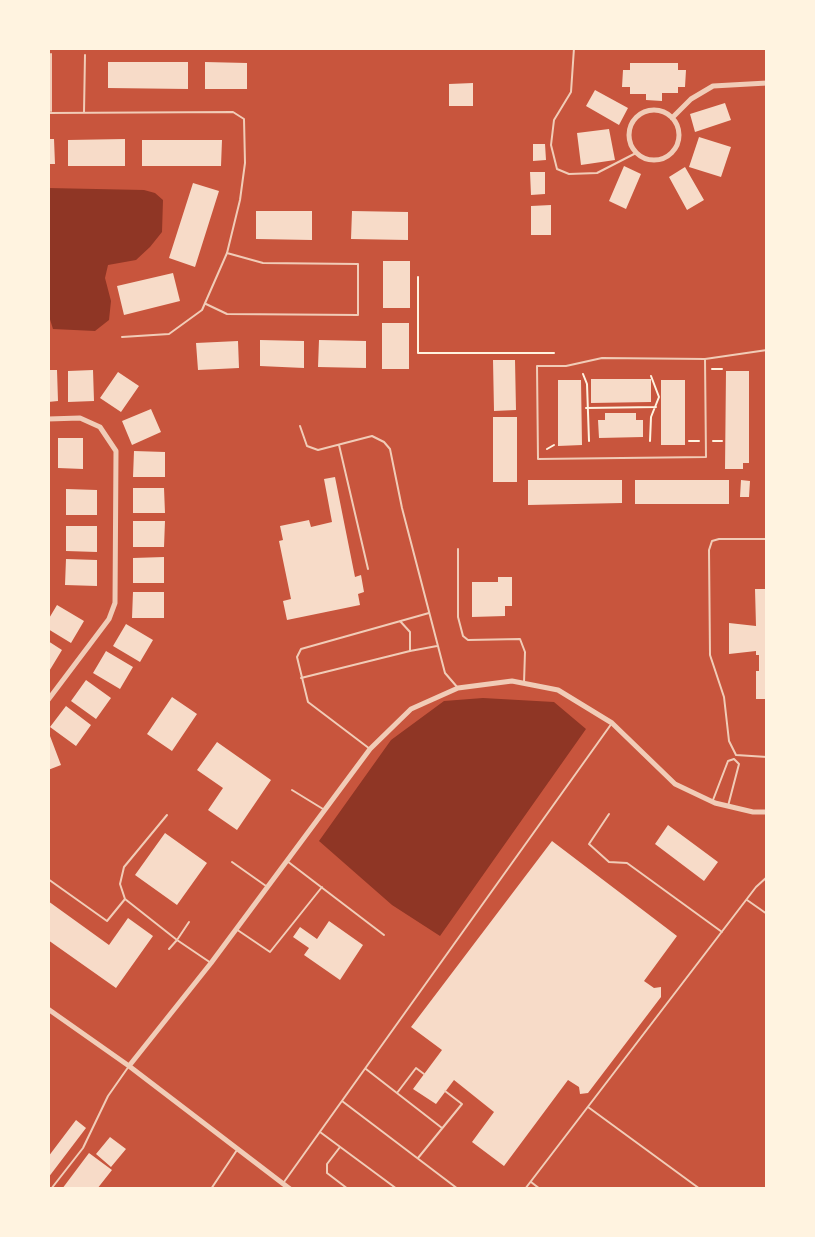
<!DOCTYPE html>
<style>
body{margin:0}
#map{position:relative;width:815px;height:1237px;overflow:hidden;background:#c8553d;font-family:Commissioner,sans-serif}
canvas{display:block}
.frame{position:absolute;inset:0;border:50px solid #fff3e0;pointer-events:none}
</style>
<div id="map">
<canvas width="815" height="1237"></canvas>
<div class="frame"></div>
</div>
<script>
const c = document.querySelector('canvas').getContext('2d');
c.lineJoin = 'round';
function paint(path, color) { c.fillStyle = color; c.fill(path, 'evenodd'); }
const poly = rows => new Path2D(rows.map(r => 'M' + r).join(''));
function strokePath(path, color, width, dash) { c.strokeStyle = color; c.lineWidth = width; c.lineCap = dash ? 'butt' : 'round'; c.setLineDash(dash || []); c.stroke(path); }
const water = poly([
 [48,188,144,190,155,193,163,200,162,232,150,247,136,260,108,265,105,278,111,301,109,320,95,331,53,329,48,313],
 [483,698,554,702,586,729,440,936,392,905,319,841,391,740,444,701]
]);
const building = poly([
 [108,62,188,62,188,89,108,88],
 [205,62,247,63,247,89,205,89],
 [630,63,678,63,678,70,686,70,685,87,678,87,678,93,662,93,662,101,646,100,646,94,630,94,630,87,622,87,623,70,630,70],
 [473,83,473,106,449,106,449,84],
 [595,90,628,108,619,125,586,106],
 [725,103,731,120,695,132,690,114],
 [609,129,615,160,581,165,577,133],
 [699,137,731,147,721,177,689,167],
 [48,139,54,139,55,164,48,164],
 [125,139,125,166,68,166,68,140],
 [142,140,222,140,221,166,142,166],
 [533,144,545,144,546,160,533,161],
 [624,166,641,174,626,209,609,201],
 [685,167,704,200,687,210,669,177],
 [530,172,545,172,545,194,531,195],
 [193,183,219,191,195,267,169,258],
 [551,205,551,235,531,235,531,206],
 [256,211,312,211,312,240,256,239],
 [352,211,408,212,408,240,351,239],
 [383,261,410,261,410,308,383,308],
 [173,273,180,301,124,315,117,286],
 [382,323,409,323,409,369,382,369],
 [260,340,304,341,304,368,260,366],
 [319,340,366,341,366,368,318,367],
 [238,341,239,368,198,370,196,343],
 [493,360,515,360,516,410,494,411],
 [48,370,57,370,58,401,48,402],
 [93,370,94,401,68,402,68,371],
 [726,371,749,371,749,463,743,463,743,469,725,469],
 [118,372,139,386,121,412,100,398],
 [591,379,651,379,651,402,591,403],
 [558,380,581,380,582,445,558,446],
 [661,380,685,380,685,445,661,445],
 [151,409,161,432,132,445,122,421],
 [605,413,636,413,636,420,643,420,643,437,599,438,598,420,605,420],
 [493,417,517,417,517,482,493,482],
 [48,438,50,438,50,469,48,469],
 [58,438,83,438,83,469,58,468],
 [134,451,165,452,165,477,133,477],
 [335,477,355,577,361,575,364,592,358,594,360,605,287,620,283,601,291,599,279,541,283,540,280,526,309,520,311,527,332,522,324,479],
 [528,480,622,480,622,503,528,505],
 [635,480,729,480,729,504,635,504],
 [741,480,750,481,749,497,740,497],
 [133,488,164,488,165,513,133,513],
 [66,489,97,490,97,515,66,515],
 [133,521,165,521,164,547,133,547],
 [66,526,97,526,97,552,66,551],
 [164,557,164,583,133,583,133,558],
 [66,559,97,560,97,586,65,585],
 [498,577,512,577,512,606,505,606,505,616,472,617,472,582,498,582],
 [755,589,767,589,767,699,756,699,756,671,759,671,759,655,756,655,756,651,729,654,729,623,756,626],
 [133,592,164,592,164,618,132,618],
 [57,605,84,621,71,643,48,629,48,620],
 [126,624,153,640,140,662,113,646],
 [48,641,62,650,48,673],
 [106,651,133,667,120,689,93,673],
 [86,680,111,698,96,719,71,701],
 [172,697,197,714,172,751,147,734],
 [66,706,91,725,76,746,50,727],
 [50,736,61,765,48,770,48,737],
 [217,742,271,780,237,830,208,810,223,788,197,770],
 [668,825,718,862,704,881,655,844],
 [165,833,207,863,177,905,135,875],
 [552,841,677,936,644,981,654,988,661,987,661,997,588,1093,580,1094,579,1087,568,1080,504,1166,472,1142,494,1112,454,1080,436,1104,413,1089,442,1050,411,1027],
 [48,901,109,945,128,918,153,936,116,988,48,940],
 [329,921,363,945,340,980,304,955,309,948,293,937,300,927,317,939],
 [76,1120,86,1128,48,1178,48,1157],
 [110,1137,126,1149,111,1167,96,1154],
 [89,1153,112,1170,97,1189,62,1189]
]);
const path = poly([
 [418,277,418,353,554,353],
 [712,369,722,369],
 [583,374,587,384,589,441],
 [586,408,656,407],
 [650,441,651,417,659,397,651,376],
 [689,441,699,441],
 [713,441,722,441],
 [547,449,554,445]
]);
const service = poly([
 [574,48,571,92,554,120,551,145,557,169,569,174,597,173,636,153],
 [51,111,51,54],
 [84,112,85,55],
 [48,113,233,112,244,119,245,163,240,200,227,253,202,310,169,334,122,337],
 [206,304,227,314,358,315,358,264,263,263,227,253],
 [705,359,706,457,538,459,537,366,566,366,602,358,705,359,767,350],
 [300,426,307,446,318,450,372,436,384,442,390,449,402,508,445,673,458,688],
 [339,445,368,569],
 [767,539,719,539,712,541,709,550,710,655,724,697,729,741,736,755,767,757],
 [458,549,458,617,463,636,468,640,520,639,525,652,524,683],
 [410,651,437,646],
 [301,678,410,651,410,632,400,621],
 [370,749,308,702,297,657,301,649,429,613],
 [292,790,323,809],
 [713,800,728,761,734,759,739,764,728,806],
 [609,814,589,844,609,862,627,863,722,932],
 [287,861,384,935],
 [232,862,266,886],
 [48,879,107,921,125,899,177,940,169,949],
 [125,899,120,884,124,867,167,815],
 [747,900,767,914],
 [189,922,177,940,211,963],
 [236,929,270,952,322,887],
 [366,1069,442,1128],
 [397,1093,416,1068,424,1074],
 [342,1101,458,1189],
 [588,1107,700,1189],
 [320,1132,397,1189],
 [340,1147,327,1164,327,1173,348,1189],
 [418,1158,462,1104,445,1091],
 [284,1182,612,723],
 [531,1182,540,1189],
 [51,1189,83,1148,108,1096,129,1066],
 [211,1189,237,1150],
 [525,1189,756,887,767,877]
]);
const minor = poly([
 '629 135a25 25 0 1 1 50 0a25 25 0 1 1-50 0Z',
 [672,118,691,99,713,86,767,83],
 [48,419,80,418,100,427,116,451,115,603,109,619,48,700],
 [48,1009,129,1066,290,1189],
 [129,1066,211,963,370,749,411,709,458,688,512,681,558,690,612,723,675,784,715,803,753,812,767,812]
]);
paint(water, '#8f3625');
paint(building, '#f7dbc8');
strokePath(path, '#fff3e0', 2);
strokePath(service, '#f1ccb7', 2);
strokePath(minor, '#f1ccb7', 5);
</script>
